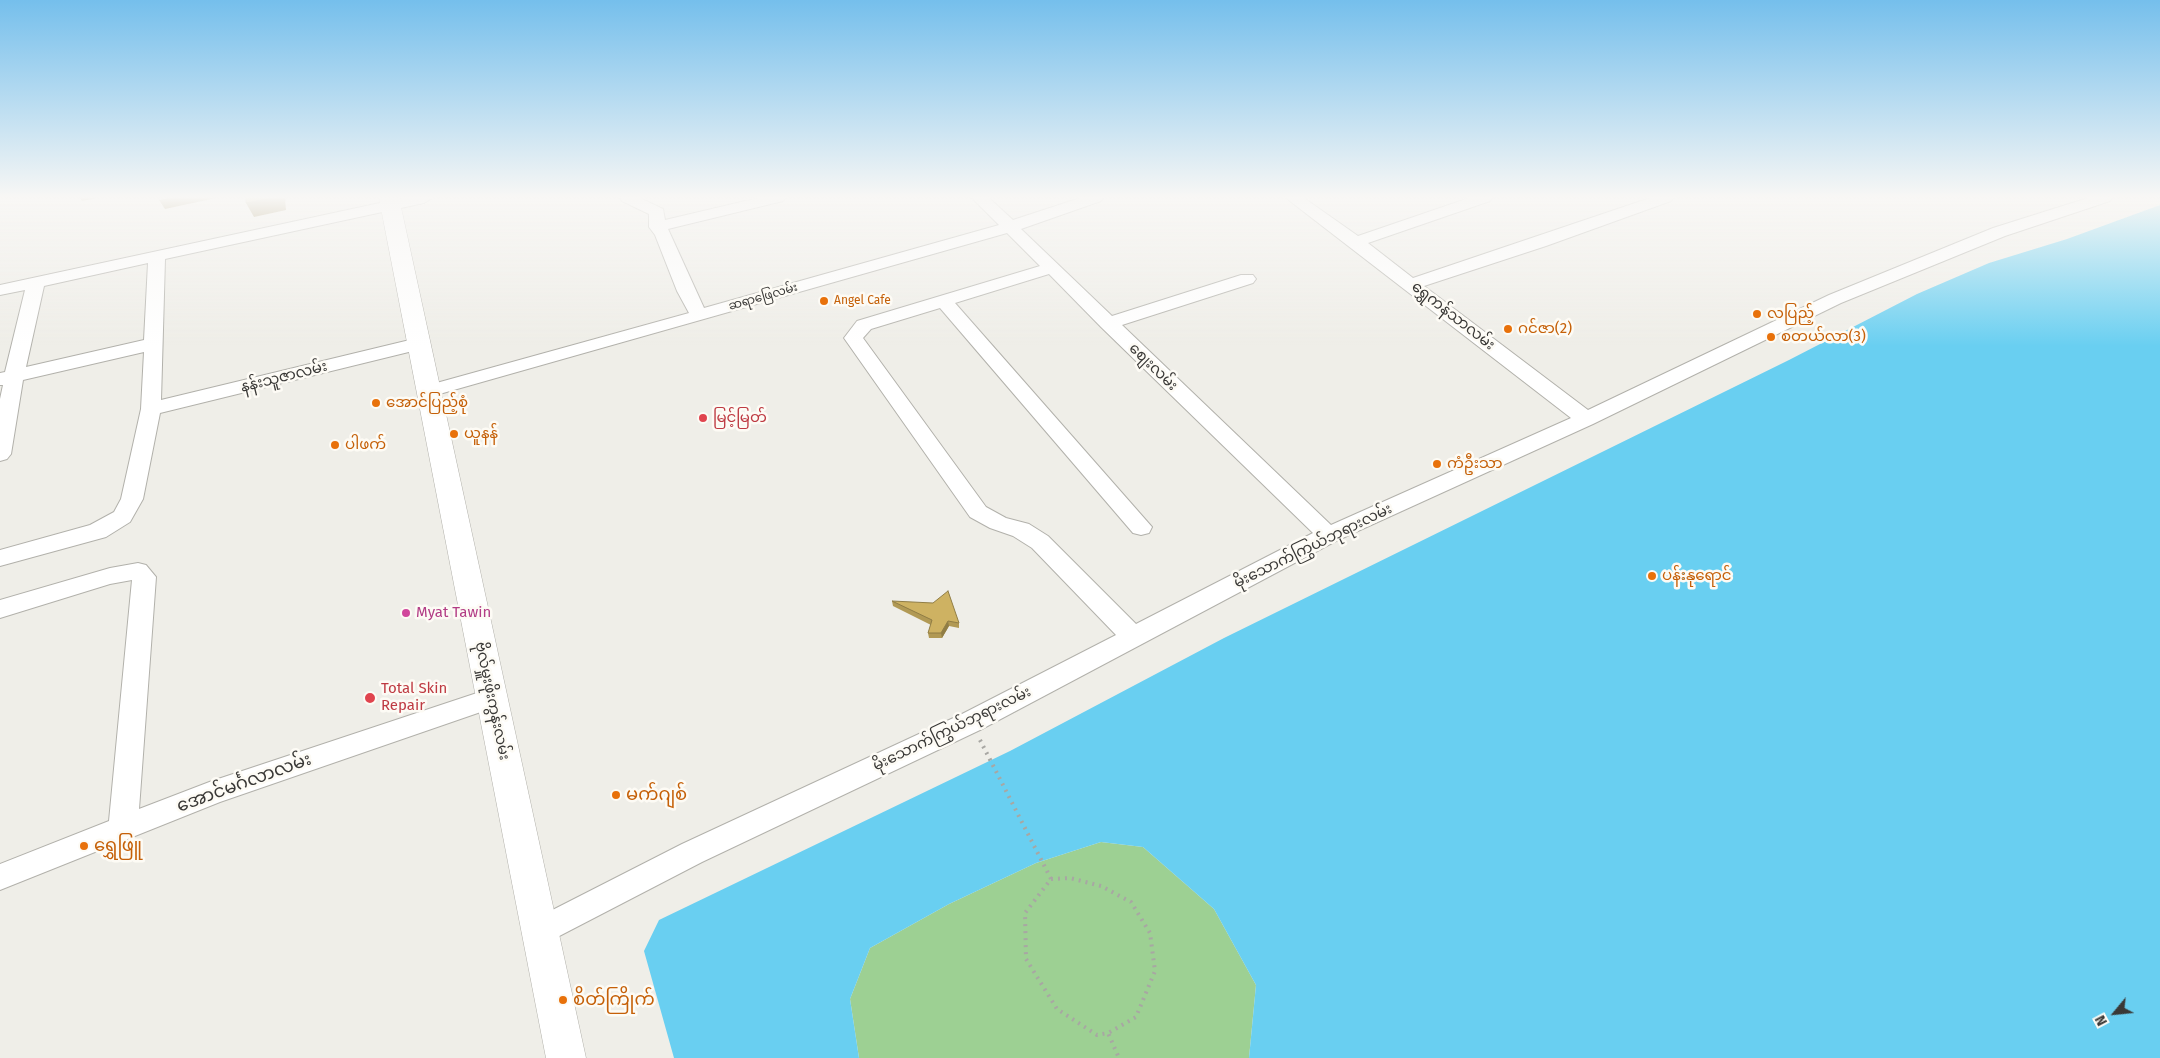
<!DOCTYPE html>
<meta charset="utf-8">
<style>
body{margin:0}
#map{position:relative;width:2160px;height:1058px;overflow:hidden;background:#efeee8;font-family:"Fira Sans",sans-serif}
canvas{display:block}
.north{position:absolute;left:2090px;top:988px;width:50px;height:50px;-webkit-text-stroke:4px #fdfbf5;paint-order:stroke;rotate:242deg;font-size:14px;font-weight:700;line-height:20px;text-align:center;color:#3a3937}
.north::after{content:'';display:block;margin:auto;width:18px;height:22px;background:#3a3937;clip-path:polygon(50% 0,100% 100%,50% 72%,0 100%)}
</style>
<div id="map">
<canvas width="2160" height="1058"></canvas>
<div class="north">N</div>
</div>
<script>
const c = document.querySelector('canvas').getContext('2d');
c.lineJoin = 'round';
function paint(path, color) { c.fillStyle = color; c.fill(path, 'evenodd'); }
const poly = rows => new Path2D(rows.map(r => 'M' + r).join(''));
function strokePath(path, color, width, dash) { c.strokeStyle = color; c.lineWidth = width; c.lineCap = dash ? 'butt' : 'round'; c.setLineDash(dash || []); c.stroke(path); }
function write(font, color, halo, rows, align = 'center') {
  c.font = font + ' "Fira Sans","Noto Sans Myanmar",sans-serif'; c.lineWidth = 5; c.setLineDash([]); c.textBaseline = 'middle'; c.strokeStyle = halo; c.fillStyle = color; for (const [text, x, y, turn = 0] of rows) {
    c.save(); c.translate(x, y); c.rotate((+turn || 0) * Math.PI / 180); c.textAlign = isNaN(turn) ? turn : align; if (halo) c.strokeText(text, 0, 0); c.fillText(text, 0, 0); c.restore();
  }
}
const green = poly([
 [1101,842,1143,847,1214,909,1256,985,1249,1058,859,1058,850,999,870,948,949,904,1036,863]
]);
const water = poly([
 [2160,205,2160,1058,1249,1058,1256,985,1214,909,1143,847,1101,842,1036,863,949,904,870,948,850,999,859,1058,674,1058,644,951,659,920,1010,751,1224,638,1789,360,1917,294,1989,263,2067,239]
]);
const path = poly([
 [980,740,1051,879,1025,913,1026,959,1057,1009,1097,1035,1108,1033,1119,1058],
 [1051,879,1070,878,1101,886,1131,902,1150,933,1155,971,1136,1017,1108,1033]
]);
const street = poly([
 [403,198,432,198,424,203,165,259,161,400,418,338,425,340,427,344,425,348,160,413,143,499,130,522,106,537,0,566,0,550,90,525,114,512,121,499,141,409,144,352,23,380,11,454,7,459,0,461,0,399,3,385,0,385,0,373,5,372,25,290,0,295,0,285,403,198],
 [148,263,144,340,26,367,44,286,148,263],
 [620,198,640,198,663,209,665,220,758,198,785,198,783,201,668,229,704,308,999,225,972,198,989,198,1013,220,1080,198,1103,198,1101,201,1021,229,1112,316,1241,275,1253,275,1256,279,1253,283,1122,325,1331,525,1571,418,1286,198,1304,198,1358,236,1469,198,1492,198,1490,201,1368,243,1413,278,1650,198,1673,198,1671,201,1546,246,1424,286,1588,410,1829,295,1993,228,2088,198,2112,198,2110,201,2005,236,1841,303,1593,424,1336,541,980,730,702,862,540,946,529,942,525,932,529,922,682,844,962,714,1116,635,1032,548,1013,536,990,528,970,517,844,338,857,321,1040,266,1007,233,436,395,429,397,422,395,419,391,422,387,689,313,677,291,655,235,649,227,649,214,622,201,620,198],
 [1049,274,1101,327,1313,533,1136,624,1048,536,1029,524,1006,518,986,507,863,338,871,329,940,308,1133,533,1141,535,1149,533,1152,527,955,303,1049,274],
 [138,563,146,565,156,577,139,809,212,781,492,688,501,691,505,698,501,705,220,802,0,890,0,864,109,821,132,580,110,584,0,618,0,600,110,568,138,563]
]);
const secondary = poly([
 [379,198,399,198,586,1058,546,1058,379,198]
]);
const wall = poly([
 [892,601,959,623,959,628,949,626,942,638,929,638,928,633,931,625,893,606]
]);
const shadedWall = poly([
 [80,198,98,198,82,201],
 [168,198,216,198,165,209,159,200],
 [272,198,285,198,286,210,254,217,246,203],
 [948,621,949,626,942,638,941,633]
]);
const building = poly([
 [246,198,272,198,246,203,246,198],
 [948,591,959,623,948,621,941,633,928,633,932,620,892,601,933,603,948,591]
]);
const markers = [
 [824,301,5,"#e8710a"],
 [1757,314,5,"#e8710a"],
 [1508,329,5,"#e8710a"],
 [1771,337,5,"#e8710a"],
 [376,403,5,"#e8710a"],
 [703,418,5,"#e0444e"],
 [454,434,5,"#e8710a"],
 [335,445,5,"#e8710a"],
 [1437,464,5,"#e8710a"],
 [1652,576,5,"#e8710a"],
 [406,613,5,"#d1479c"],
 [370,698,6,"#e0444e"],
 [616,795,5,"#e8710a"],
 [84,846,5,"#e8710a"],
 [563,1000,5,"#e8710a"]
];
const farStreetnames = [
 ["ဆရာဖြေလမ်း",763,297,-16]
];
const farFoodnames = [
 ["Angel Cafe",834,301]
];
const foodNames = [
 ["လပြည့်",1767,314],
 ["ဂင်ဇာ(2)",1518,329],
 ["စတယ်လာ(3)",1781,337],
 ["အောင်ပြည့်စုံ",386,403],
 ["ယူနန်",464,434],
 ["ပါဖက်",345,445],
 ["ကံဦးသာ",1447,464],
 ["ပန်းနုရောင်",1662,576]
];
const streetNames = [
 ["‌ရွှေကန်သာလမ်း",1453,316,38],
 ["စျေးလမ်း",1153,367,44],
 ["နန်းသူဇာလမ်း",284,377,-14],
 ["မိုးသောက်ကြွယ်ဘုရားလမ်း",1313,546,-26],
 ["ဗိုလ်မှူးဖိုးကွန်းလမ်း",492,701,78],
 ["မိုးသောက်ကြွယ်ဘုရားလမ်း",952,729,-26]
];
const healthNames = [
 ["မြင့်မြတ်",713,418],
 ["Total Skin",381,689],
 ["Repair",381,706]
];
const hotelNames = [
 ["Myat Tawin",416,613]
];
const nearStreetnames = [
 ["အောင်မင်္ဂလာလမ်း",244,783,-20]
];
const nearFoodnames = [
 ["မက်ဂျစ်",626,795],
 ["ရွှေဖြူ",94,846],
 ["စိတ်ကြိုက်",573,1000]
];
paint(green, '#9dd093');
paint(water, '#69cff1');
strokePath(street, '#b2b1ab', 2);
strokePath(secondary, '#b2b1ab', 1);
strokePath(path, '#a8a7a3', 4, [2, 5]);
paint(street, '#fff');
paint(secondary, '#fff');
paint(wall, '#b19954');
paint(shadedWall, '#907d45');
paint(building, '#ceb262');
strokePath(building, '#907d45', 1);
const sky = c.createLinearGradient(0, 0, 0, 346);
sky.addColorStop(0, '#75bfec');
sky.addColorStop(0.57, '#f8f7f5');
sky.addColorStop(1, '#f8f7f500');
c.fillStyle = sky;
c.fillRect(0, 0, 2160, 346);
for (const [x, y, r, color] of markers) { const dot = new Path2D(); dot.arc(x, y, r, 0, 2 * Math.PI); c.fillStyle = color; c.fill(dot); strokePath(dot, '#fdfbf5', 2); }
write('12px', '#3a3937', '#fdfbf5', farStreetnames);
write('12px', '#c56008', '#fdfbf5', farFoodnames, 'left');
write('15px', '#c56008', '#fdfbf5', foodNames, 'left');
write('15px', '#3a3937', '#fdfbf5', streetNames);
write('15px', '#be3a42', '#fdfbf5', healthNames, 'left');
write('15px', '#b23c85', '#fdfbf5', hotelNames, 'left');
write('18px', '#3a3937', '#fdfbf5', nearStreetnames);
write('18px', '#c56008', '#fdfbf5', nearFoodnames, 'left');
</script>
